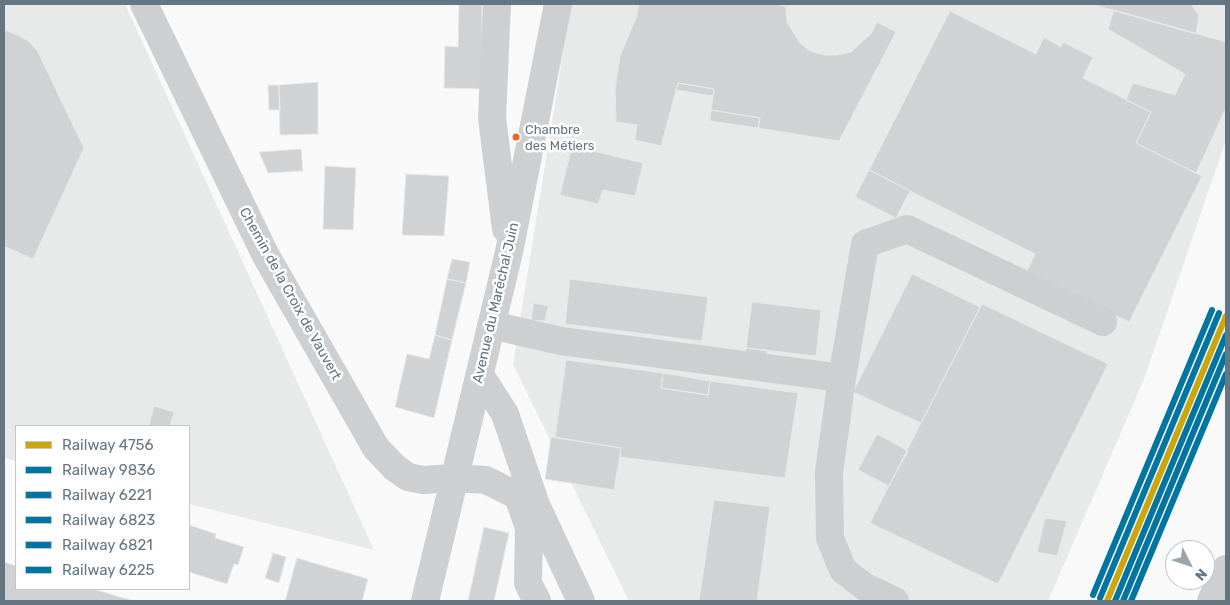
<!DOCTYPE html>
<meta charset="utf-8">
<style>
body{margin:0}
#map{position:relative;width:1230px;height:605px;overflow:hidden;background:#f9f9f9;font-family:Rubik,sans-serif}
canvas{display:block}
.frame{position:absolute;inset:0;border:5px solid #657683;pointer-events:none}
.legend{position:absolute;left:15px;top:425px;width:175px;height:165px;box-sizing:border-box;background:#fff;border:1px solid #c1c8cd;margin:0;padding:6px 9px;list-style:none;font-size:15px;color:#657683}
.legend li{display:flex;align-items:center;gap:10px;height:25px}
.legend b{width:25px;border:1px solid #c1c8cd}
.north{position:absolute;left:1165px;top:540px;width:50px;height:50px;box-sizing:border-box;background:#fff;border:1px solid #c1c8cd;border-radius:50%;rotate:131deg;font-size:14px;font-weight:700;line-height:20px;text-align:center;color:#657683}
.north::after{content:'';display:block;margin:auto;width:18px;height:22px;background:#99a4ac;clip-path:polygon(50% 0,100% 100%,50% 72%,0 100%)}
</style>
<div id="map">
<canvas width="1230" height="605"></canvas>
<div class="frame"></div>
<ul class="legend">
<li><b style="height:6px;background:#cca60d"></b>Railway 4756</li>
<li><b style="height:6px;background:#0075a1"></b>Railway 9836</li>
<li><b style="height:6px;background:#0075a1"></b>Railway 6221</li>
<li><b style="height:6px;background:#0075a1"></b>Railway 6823</li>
<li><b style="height:6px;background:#0075a1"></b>Railway 6821</li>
<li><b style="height:6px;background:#0075a1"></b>Railway 6225</li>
</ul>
<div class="north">N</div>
</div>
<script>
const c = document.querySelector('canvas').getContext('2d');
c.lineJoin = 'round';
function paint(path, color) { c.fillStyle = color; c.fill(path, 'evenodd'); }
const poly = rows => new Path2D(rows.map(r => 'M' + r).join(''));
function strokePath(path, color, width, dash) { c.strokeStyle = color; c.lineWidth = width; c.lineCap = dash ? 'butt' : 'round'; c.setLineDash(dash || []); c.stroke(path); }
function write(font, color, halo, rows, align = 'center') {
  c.font = font + ' Rubik,sans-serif'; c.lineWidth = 5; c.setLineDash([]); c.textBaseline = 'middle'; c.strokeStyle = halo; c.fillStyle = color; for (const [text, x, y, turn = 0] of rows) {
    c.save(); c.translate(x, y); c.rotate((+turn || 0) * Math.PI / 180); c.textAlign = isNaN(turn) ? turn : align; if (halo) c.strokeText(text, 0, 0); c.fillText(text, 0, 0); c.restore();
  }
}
const built = poly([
 [4,4,125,4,374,550,189,504,189,426,16,426,16,461,4,458],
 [571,4,1226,4,1226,140,1144,379,1048,601,629,601,513,364]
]);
const building = poly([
 [459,4,482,4,482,89,444,88,445,46,458,47,459,4],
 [639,4,778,4,786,7,787,22,800,43,810,51,824,55,837,55,851,52,871,34,877,22,896,32,839,141,758,128,760,118,711,110,714,89,678,83,661,146,635,140,637,125,616,122,615,89,620,56,636,18,639,4],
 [1091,4,1191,4,1199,15,1196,34,1091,4],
 [1114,10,1226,42,1226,108,1196,173,1136,143,1151,112,1126,100,1133,83,1175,95,1185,74,1108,29,1114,10],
 [950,11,1036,54,1044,37,1061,47,1063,42,1093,57,1083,78,1151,112,1136,143,1202,176,1129,322,1027,271,1035,254,869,170,950,11],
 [4,29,27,40,37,50,84,148,33,259,4,246,4,29],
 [318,82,318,134,280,135,279,85,318,82],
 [678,83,714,89,713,96,676,90,678,83],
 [268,85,279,85,280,110,269,110,268,85],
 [711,110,760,118,758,128,710,121,711,110],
 [572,146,643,163,635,196,603,190,598,204,560,195,572,146],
 [301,149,303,171,268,173,259,152,301,149],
 [325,166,356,168,353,230,323,229,325,166],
 [869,170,910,191,896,218,855,197,869,170],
 [406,174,449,176,444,236,402,235,406,174],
 [452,259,470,262,466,283,447,279,452,259],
 [912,274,980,307,921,423,853,392,912,274],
 [447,279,466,283,452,340,435,335,447,279],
 [570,279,708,297,702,341,565,324,570,279],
 [752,302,821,310,816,356,746,348,752,302],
 [534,303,548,306,545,321,531,320,534,303],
 [982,304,1108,364,998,584,870,523,982,304],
 [435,335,452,340,434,418,395,407,407,354,429,359,435,335],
 [746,348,767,350,766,361,744,358,746,348],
 [566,360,663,373,661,388,708,395,710,381,798,393,785,478,620,457,621,448,555,437,566,360],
 [663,373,710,381,708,395,661,388,663,373],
 [154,406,174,412,170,426,149,426,154,406],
 [877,434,908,451,889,486,858,470,877,434],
 [551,437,621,448,614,490,545,479,551,437],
 [714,500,770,507,757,601,699,601,714,500],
 [1045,518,1067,521,1057,556,1037,552,1045,518],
 [189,525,216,534,215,538,244,547,238,565,234,564,227,584,189,572,189,525],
 [484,527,509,533,494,601,468,601,484,527],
 [273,553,286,557,279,583,265,578,273,553],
 [297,558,368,579,362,601,285,601,297,558],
 [4,562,16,566,16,589,93,589,134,601,4,601,4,562]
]);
const minor = poly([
 [144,4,265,254,376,448,394,467,408,477,423,480,453,478,486,480,536,505],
 [497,4,492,118,506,229],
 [491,325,561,341,842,378,829,472,830,538,843,570,865,587,895,601],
 [480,375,505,414,536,505,581,601],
 [842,378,865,244,907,229,1103,322],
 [519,499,529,528,528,583,537,601],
 [425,601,509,252,558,4],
 [1211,601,1226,569]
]);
const rail1 = poly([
 [1107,601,1226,316]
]);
const rail2 = poly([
 [1115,601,1226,335]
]);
const rail3 = poly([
 [1100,598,1219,313]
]);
const rail4 = poly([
 [1123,601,1226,354]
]);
const rail5 = poly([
 [1093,595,1212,310]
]);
const rail6 = poly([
 [1131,601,1226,374]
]);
const markers = [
 [516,137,4.5,"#f26522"]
];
const busNames = [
 ["Chambre",525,130],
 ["des Métiers",525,146]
];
const streetNames = [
 ["Chemin de la Croix de Vauvert",290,294,61],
 ["Avenue du Maréchal Juin",496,303,-77]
];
paint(built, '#e8e9e9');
paint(building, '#d0d2d3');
strokePath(building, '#e8e8e8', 1);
strokePath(minor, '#cecfd0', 28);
strokePath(rail1, '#cca60d', 6);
strokePath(rail2, '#0075a1', 6);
strokePath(rail3, '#0075a1', 6);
strokePath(rail4, '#0075a1', 6);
strokePath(rail5, '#0075a1', 6);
strokePath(rail6, '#0075a1', 6);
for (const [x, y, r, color] of markers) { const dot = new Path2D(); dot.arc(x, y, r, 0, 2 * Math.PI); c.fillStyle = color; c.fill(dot); strokePath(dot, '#fff', 2); }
write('13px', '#657683', '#fff', busNames, 'left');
write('14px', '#657683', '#fff', streetNames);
</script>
